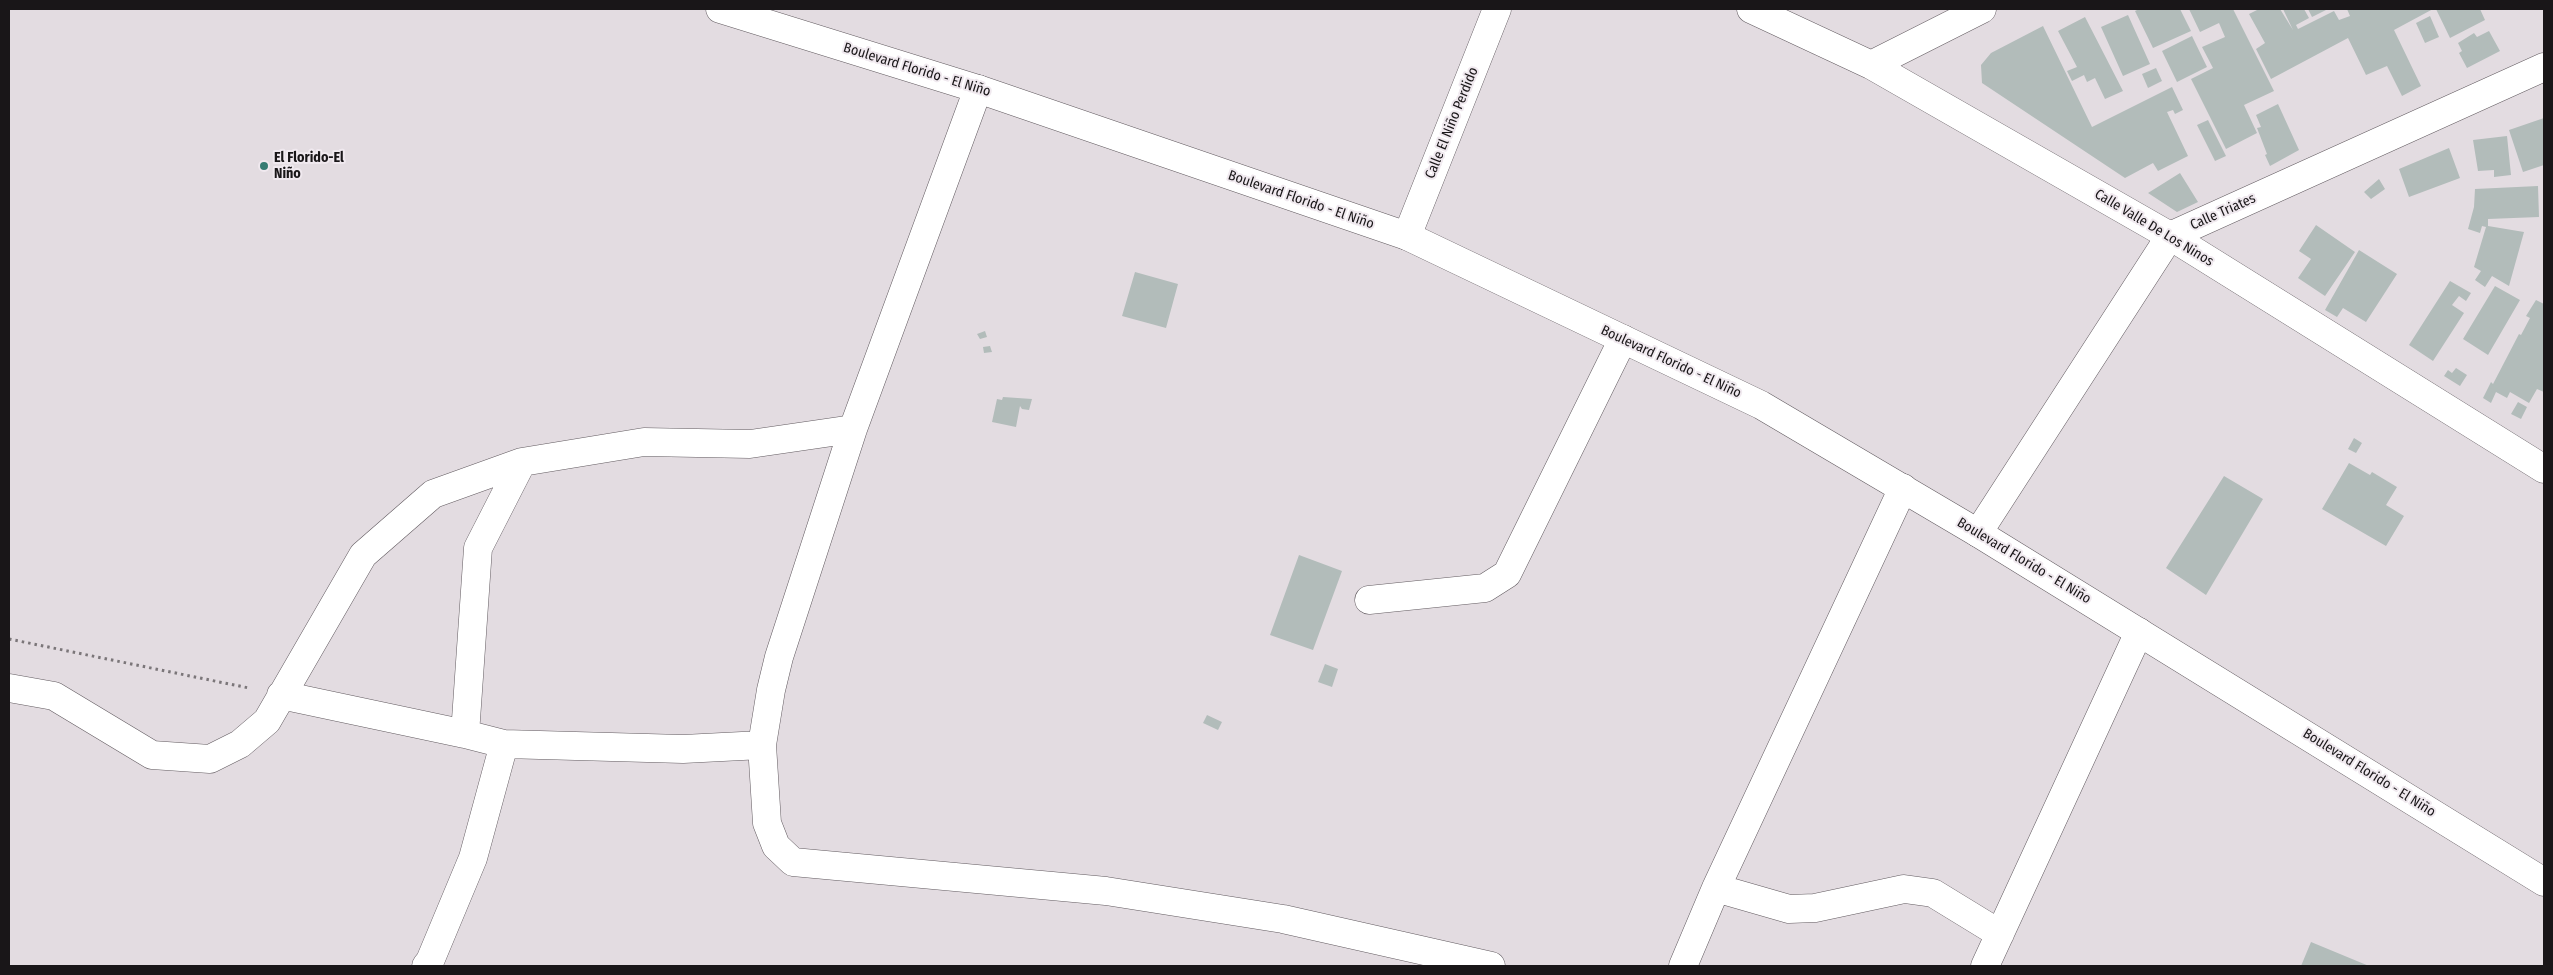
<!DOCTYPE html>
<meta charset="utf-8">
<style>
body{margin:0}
#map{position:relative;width:2553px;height:975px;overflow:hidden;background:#e3dce1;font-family:"Fira Sans Condensed",sans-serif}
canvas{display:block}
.frame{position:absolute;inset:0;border:10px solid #191618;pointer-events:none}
</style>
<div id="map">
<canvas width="2553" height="975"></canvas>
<div class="frame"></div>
</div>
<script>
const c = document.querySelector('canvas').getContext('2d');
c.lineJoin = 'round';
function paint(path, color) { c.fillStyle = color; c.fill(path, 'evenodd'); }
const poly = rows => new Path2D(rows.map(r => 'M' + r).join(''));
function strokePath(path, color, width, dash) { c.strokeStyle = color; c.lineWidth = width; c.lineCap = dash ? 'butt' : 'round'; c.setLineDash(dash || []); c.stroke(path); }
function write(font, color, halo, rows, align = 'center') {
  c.font = font + ' "Fira Sans Condensed",sans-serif'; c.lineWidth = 4; c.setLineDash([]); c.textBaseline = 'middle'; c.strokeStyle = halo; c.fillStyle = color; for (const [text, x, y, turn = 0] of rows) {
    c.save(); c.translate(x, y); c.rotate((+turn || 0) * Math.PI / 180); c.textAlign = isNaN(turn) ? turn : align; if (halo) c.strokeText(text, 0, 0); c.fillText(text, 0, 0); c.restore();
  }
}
const building = poly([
 [2139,9,2180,9,2191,31,2153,48,2135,11],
 [2189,9,2233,9,2274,91,2244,105,2257,133,2226,149,2191,79,2213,68,2202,47,2225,37,2219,23,2200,32],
 [2259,9,2280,9,2293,30,2283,9,2304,9,2309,18,2296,25,2298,29,2334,11,2339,20,2350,16,2347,9,2433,9,2394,30,2421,86,2402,96,2387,66,2366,75,2348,38,2271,79,2256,49,2265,43,2249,14],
 [2308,9,2328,9,2312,17],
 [2436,9,2480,9,2485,20,2450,38],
 [2128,15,2150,64,2123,76,2101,27],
 [2430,16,2439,37,2425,43,2416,23],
 [2085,17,2123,91,2105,99,2095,78,2087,82,2084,75,2072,81,2067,71,2077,67,2058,31],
 [2043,26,2092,127,2172,87,2183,110,2175,114,2173,110,2167,112,2188,156,2158,171,2153,163,2125,178,1982,83,1981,65,1991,53],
 [2489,31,2500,51,2467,68,2459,53,2462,51,2458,43,2474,33,2477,37],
 [2192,36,2207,67,2177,82,2162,51],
 [2156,68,2162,81,2148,88,2142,74],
 [2278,104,2299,150,2270,166,2265,155,2267,154,2257,128,2261,127,2256,115],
 [2544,118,2544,165,2523,172,2509,130],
 [2208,120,2226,156,2215,161,2197,125],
 [2507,136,2511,175,2494,177,2494,170,2478,171,2473,140],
 [2449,148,2460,178,2409,197,2399,169],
 [2180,173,2198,202,2177,212,2148,193],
 [2379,179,2385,189,2371,199,2364,192],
 [2538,186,2539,217,2488,219,2488,226,2524,232,2509,286,2492,276,2485,287,2475,280,2481,271,2474,267,2486,227,2482,226,2480,233,2468,229,2474,207,2475,189],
 [2316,225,2355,252,2325,296,2298,278,2311,259,2299,251],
 [2359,250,2397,274,2366,322,2343,308,2337,317,2325,310],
 [1135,272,1178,284,1166,328,1122,316],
 [2450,281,2471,293,2466,301,2459,296,2452,305,2464,313,2433,361,2409,345],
 [2495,286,2520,300,2488,355,2463,339],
 [2536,300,2544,304,2544,392,2537,389,2529,403,2510,392,2507,398,2496,392,2491,403,2483,398,2491,382,2493,384,2519,334,2521,335,2530,318,2526,316],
 [985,331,987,337,980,339,977,334],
 [990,346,992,352,984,353,983,347],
 [2456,368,2467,375,2460,386,2444,376,2448,370,2452,373],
 [1003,397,1032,399,1029,410,1022,409,1020,406,1016,427,992,422,997,399,1002,400],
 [2518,402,2527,407,2521,419,2511,414],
 [2354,438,2362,443,2356,453,2348,449],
 [2349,463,2370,475,2372,472,2397,487,2386,505,2404,516,2386,546,2322,509],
 [2224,476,2263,499,2206,595,2166,568],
 [1299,555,1342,571,1313,650,1270,635],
 [1325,664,1338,669,1332,687,1318,682],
 [1207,715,1222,722,1218,730,1203,723],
 [2311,942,2369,966,2301,966]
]);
const path = poly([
 [9,639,249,688]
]);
const minor = poly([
 [1751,9,1871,65,2170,236,2544,469],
 [1871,65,1982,9],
 [978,89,853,429,779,657,771,690,762,745,767,823,776,846,793,862,1106,891,1283,919,1491,966],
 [1407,236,1497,9],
 [1978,533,2170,236,2544,67],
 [1369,600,1485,588,1507,574,1623,339],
 [9,688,54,696,152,755,210,759,240,744,267,721,363,555,433,494,522,462],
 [281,695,465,734,504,744,683,749,762,745],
 [465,734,478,548,522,462,644,442,750,444,853,429],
 [1716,888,1789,909,1815,908,1904,889,1933,893,2000,934],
 [426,966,430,961,473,858,504,744],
 [1683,966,1716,888,1903,488],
 [1985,966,2139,632]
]);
const major = poly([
 [720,9,978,89,1407,236,1761,405,1978,533,2544,882]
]);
const markers = [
 [264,166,5,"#367c73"]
];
const streetNames = [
 ["Boulevard Florido - El Niño",917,70,17],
 ["Calle El Niño Perdido",1452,123,-68],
 ["Boulevard Florido - El Niño",1301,200,19],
 ["Calle Triates",2223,212,-24],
 ["Calle Valle De Los Ninos",2154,228,31],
 ["Boulevard Florido - El Niño",1671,362,25],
 ["Boulevard Florido - El Niño",2024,561,31],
 ["Boulevard Florido - El Niño",2369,773,32]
];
const poiNames = [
 ["El Florido-El",274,158],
 ["Niño",274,174]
];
paint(building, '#b2bcba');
strokePath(minor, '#625b60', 29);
strokePath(major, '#625b60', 29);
strokePath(path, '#7b7679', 3, [2.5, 4]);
strokePath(minor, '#fff', 28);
strokePath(major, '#fff', 28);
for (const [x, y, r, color] of markers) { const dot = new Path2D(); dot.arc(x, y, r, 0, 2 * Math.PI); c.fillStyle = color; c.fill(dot); strokePath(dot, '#f0e9ef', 2); }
write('14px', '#191618', '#f0e9ef', streetNames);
write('bold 14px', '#191618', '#f0e9ef', poiNames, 'left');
</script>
